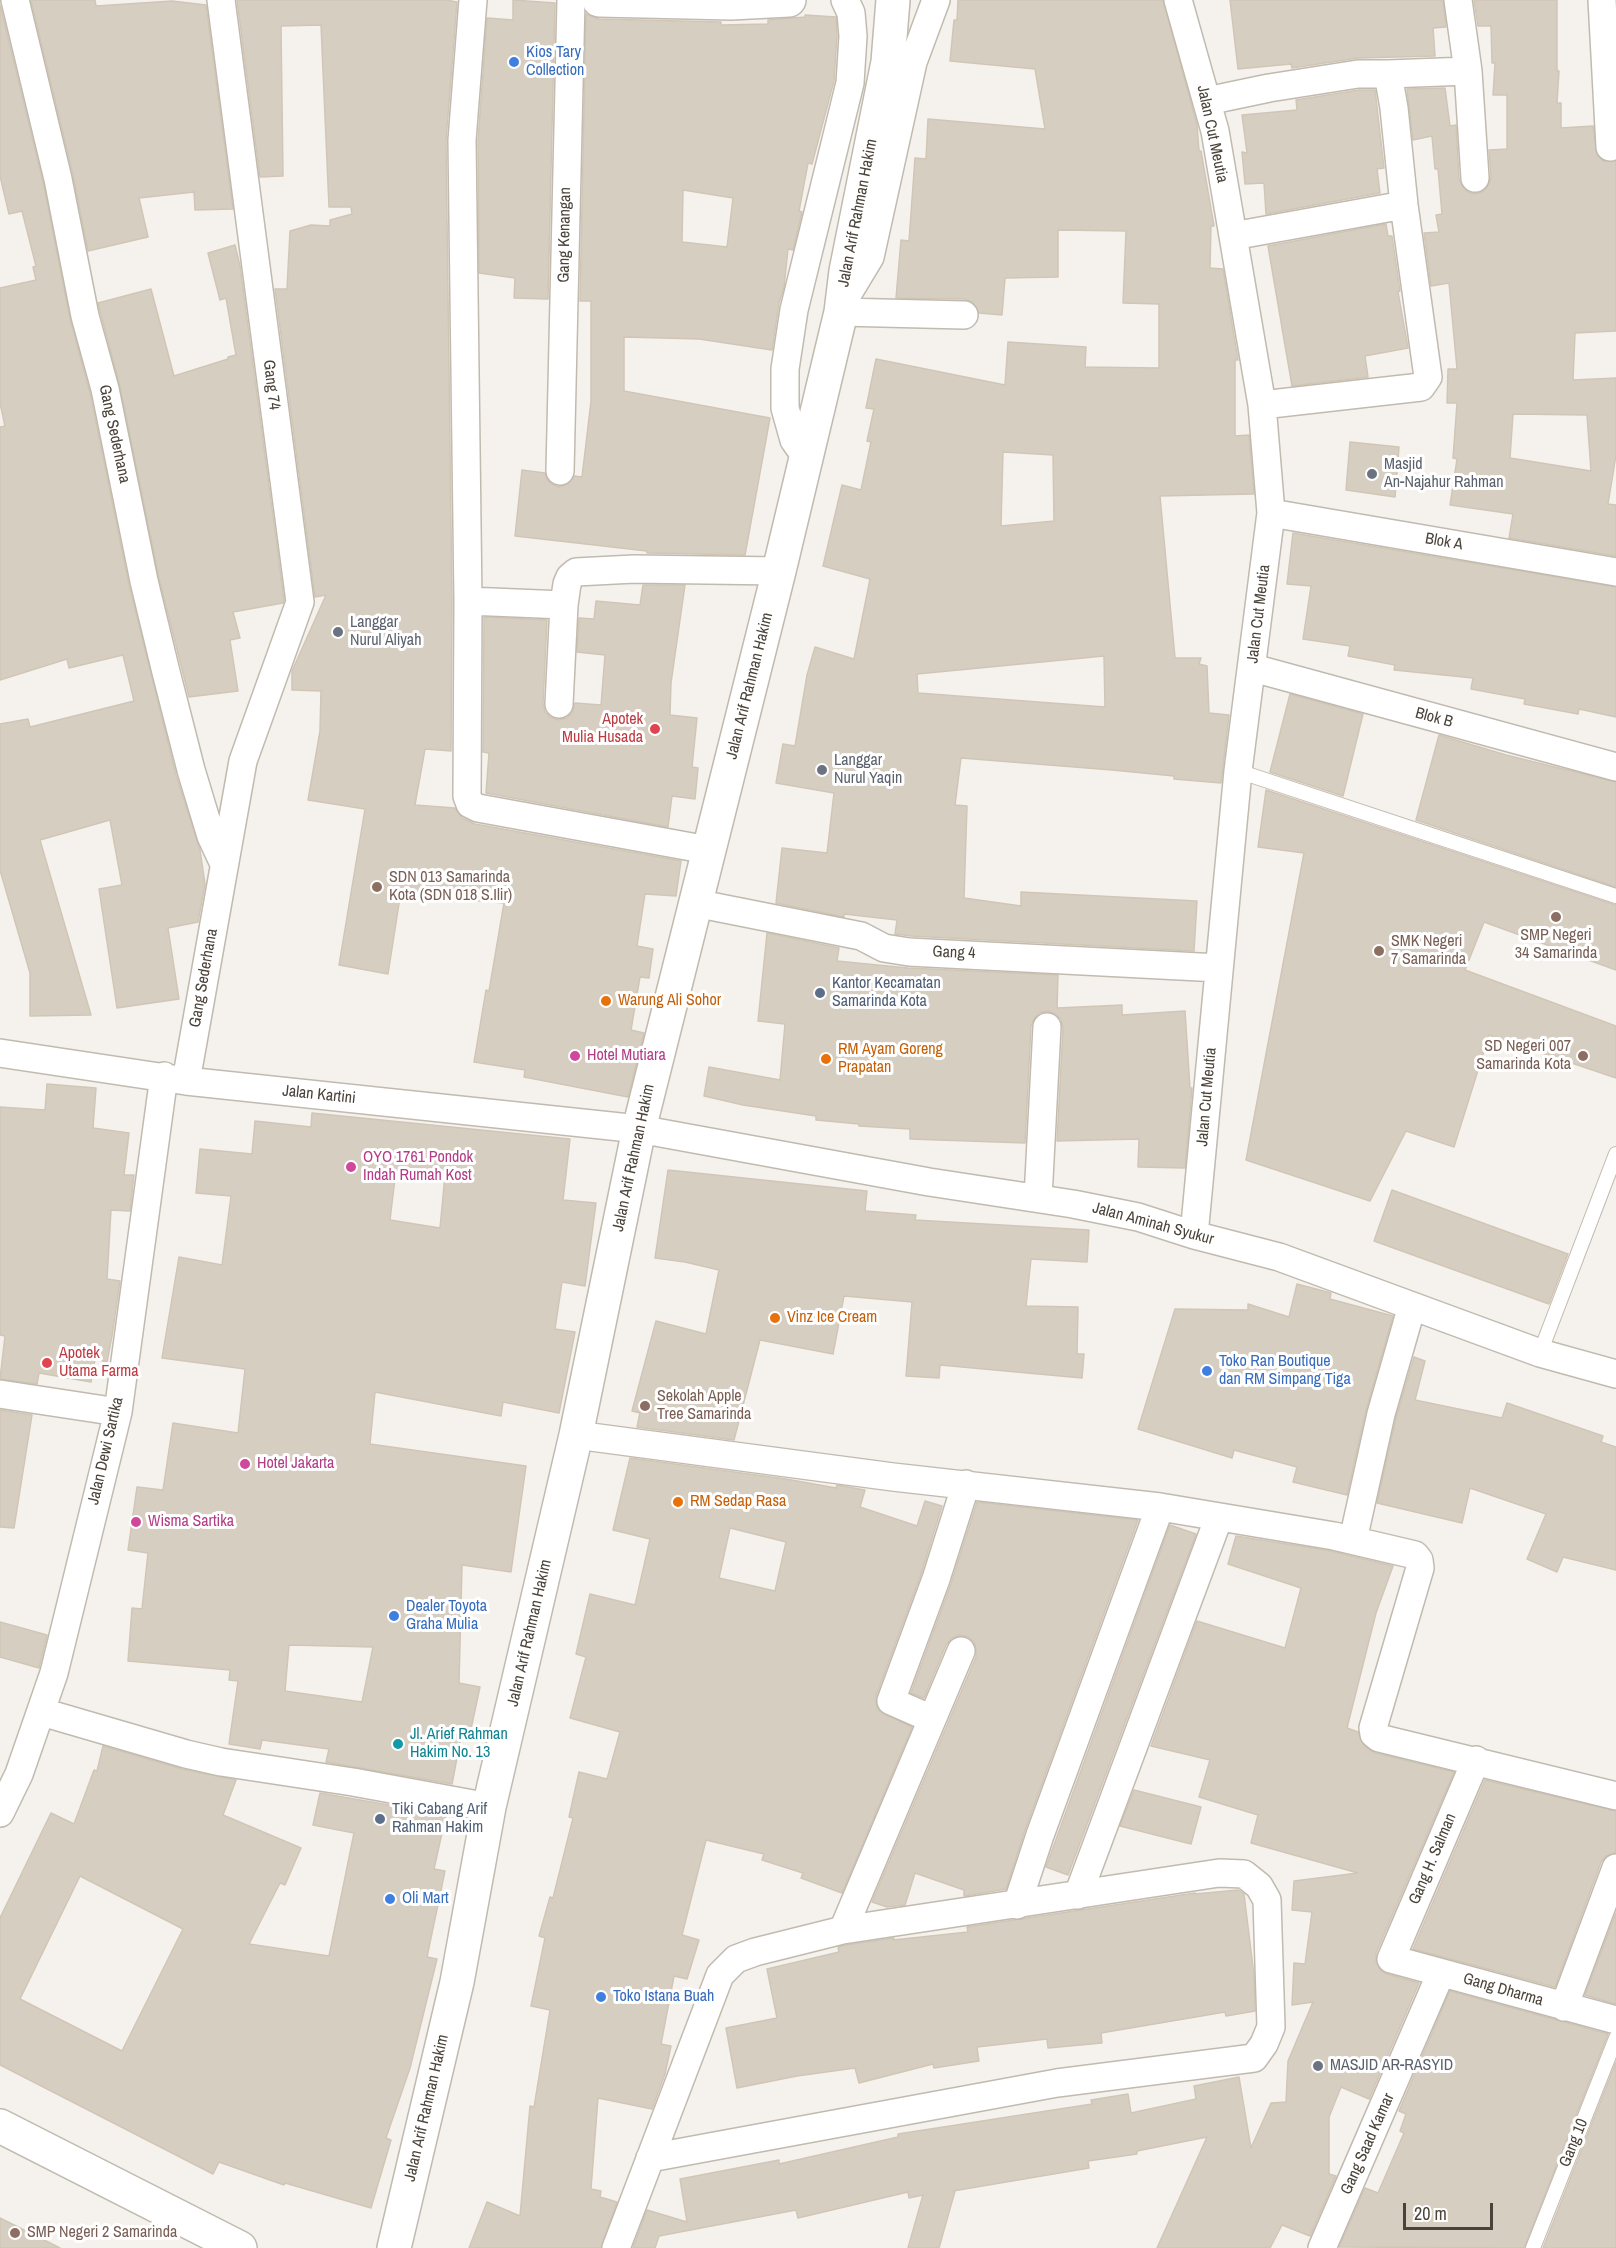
<!DOCTYPE html>
<style>
body{margin:0}
#map{position:relative;width:1616px;height:2248px;overflow:hidden;background:#f5f2ed;font-family:"Archivo Narrow",sans-serif}
canvas{display:block}
.scale{position:absolute;left:1403px;top:2203px;width:90px;height:27px;box-sizing:border-box;border:3px solid #4a433a;border-top:0;padding-left:8px;font-size:18px;line-height:21px;white-space:nowrap;color:#4a433a;-webkit-text-stroke:4px #fff;paint-order:stroke}
</style>
<div id="map">
<canvas width="1616" height="2248"></canvas>
<div class="scale">20 m</div>
</div>
<script>
const c = document.querySelector('canvas').getContext('2d');
c.lineJoin = 'round';
function paint(path, color) { c.fillStyle = color; c.fill(path, 'evenodd'); }
const poly = rows => new Path2D(rows.map(r => 'M' + r).join(''));
function strokePath(path, color, width, dash) { c.strokeStyle = color; c.lineWidth = width; c.lineCap = dash ? 'butt' : 'round'; c.setLineDash(dash || []); c.stroke(path); }
function write(font, color, halo, rows, align = 'center') {
  c.font = font + ' "Archivo Narrow",sans-serif'; c.lineWidth = 6; c.setLineDash([]); c.textBaseline = 'middle'; c.strokeStyle = halo; c.fillStyle = color; for (const [text, x, y, turn = 0] of rows) {
    c.save(); c.translate(x, y); c.rotate((+turn || 0) * Math.PI / 180); c.textAlign = isNaN(turn) ? turn : align; if (halo) c.strokeText(text, 0, 0); c.fillText(text, 0, 0); c.restore();
  }
}
const building = poly([
 [31,0,95,0,96,6,172,1,206,5,233,209,195,210,194,192,139,198,148,237,88,251,73,175,31,0],
 [237,0,446,0,457,2,446,140,452,601,451,751,425,749,415,805,455,808,462,818,475,824,681,861,676,896,645,894,637,946,653,949,649,978,640,977,631,1030,644,1033,628,1097,524,1077,525,1070,474,1062,486,990,489,991,504,903,470,900,471,895,401,891,388,974,339,965,365,809,308,800,320,731,321,691,292,690,292,671,326,595,315,597,275,289,287,289,290,231,311,225,330,226,330,220,352,214,351,207,329,207,321,25,281,26,283,176,260,177,237,0],
 [513,0,555,3,548,299,514,298,515,278,479,273,478,141,487,18,513,20,513,0],
 [958,0,1163,0,1197,125,1199,151,1201,151,1214,226,1211,226,1210,268,1223,269,1238,360,1235,360,1235,436,1249,435,1254,494,1160,496,1175,658,1201,658,1199,664,1207,666,1209,713,1229,715,1221,783,1174,779,1174,776,1112,770,961,758,955,805,967,806,964,898,1021,906,1021,892,1197,901,1194,951,911,936,895,934,897,920,844,914,844,917,776,903,782,848,827,853,834,793,776,783,783,744,795,746,807,675,815,647,854,659,870,579,823,566,842,485,861,490,871,442,867,441,874,409,866,408,876,359,1005,385,1008,342,1086,347,1085,367,1159,368,1159,304,1123,303,1126,231,1058,230,1058,277,1005,278,1002,315,979,313,973,302,965,299,896,298,901,240,909,241,915,158,926,159,928,119,1045,129,1035,69,950,61,954,20,957,20,958,0],
 [1003,452,1053,455,1054,521,1001,526,1003,452],
 [1104,656,1105,707,918,693,917,674,1104,656],
 [1230,0,1443,0,1446,27,1433,28,1435,56,1358,58,1292,68,1291,64,1238,69,1230,0],
 [1474,0,1557,0,1557,71,1559,71,1557,103,1561,103,1561,128,1593,126,1597,155,1603,161,1616,161,1616,331,1575,333,1573,380,1616,378,1616,455,1608,504,1616,505,1616,556,1509,538,1513,514,1450,505,1457,459,1453,458,1457,403,1447,403,1448,369,1457,369,1449,283,1431,286,1424,233,1439,232,1436,215,1442,214,1438,169,1435,169,1432,136,1413,140,1407,89,1445,88,1450,126,1456,125,1459,179,1462,186,1468,192,1475,194,1484,191,1489,184,1491,178,1489,150,1507,149,1507,95,1493,95,1495,63,1492,63,1491,26,1478,26,1474,0],
 [1513,414,1587,415,1591,471,1510,458,1513,414],
 [0,5,43,182,70,319,90,393,129,585,176,775,200,850,205,884,198,922,168,928,179,999,117,1008,99,889,122,885,110,820,40,840,91,1015,30,1016,30,973,0,870,0,724,28,719,30,727,134,701,123,655,69,668,67,659,0,680,0,427,5,426,0,403,0,288,36,280,33,267,36,266,22,211,9,214,0,176,0,5],
 [586,14,599,19,721,22,721,25,768,24,768,20,805,17,805,15,836,17,837,36,834,81,812,164,808,163,799,211,802,212,793,250,788,249,784,287,779,303,772,350,699,339,624,337,624,391,770,418,745,555,647,553,647,551,515,536,522,470,545,473,547,479,551,484,559,487,568,484,574,476,582,477,591,401,591,301,580,301,586,14],
 [683,190,733,198,727,247,682,242,683,190],
 [1359,90,1375,90,1384,168,1377,169,1380,193,1266,214,1264,183,1245,184,1242,152,1247,153,1242,115,1297,110,1296,100,1359,90],
 [1386,224,1388,236,1392,236,1400,291,1398,292,1408,348,1365,356,1368,377,1292,386,1268,246,1386,224],
 [235,245,240,266,284,600,283,603,233,612,240,638,230,640,238,691,189,697,159,578,120,386,98,303,151,289,174,376,228,359,228,357,236,355,226,298,220,300,208,253,235,245],
 [1350,442,1399,447,1395,497,1346,490,1350,442],
 [1293,533,1616,587,1616,717,1579,709,1578,714,1524,704,1525,699,1471,689,1473,678,1394,670,1395,665,1348,656,1350,646,1303,639,1311,586,1287,584,1293,533],
 [643,585,685,585,671,683,670,715,697,718,692,767,698,768,695,799,672,796,668,827,486,793,489,753,483,752,484,617,547,620,543,704,545,712,550,717,559,720,567,718,572,713,575,703,601,705,605,655,577,652,579,618,594,619,596,601,640,605,643,585],
 [1290,694,1363,714,1343,796,1270,772,1290,694],
 [1439,735,1506,755,1616,782,1616,887,1416,820,1439,735],
 [1266,790,1616,905,1616,970,1484,922,1465,970,1616,1026,1616,1078,1489,1035,1454,1147,1406,1131,1370,1201,1246,1160,1304,853,1258,847,1266,790],
 [767,933,839,948,837,961,908,968,1058,975,1057,1008,1122,1005,1122,1015,1185,1011,1190,1088,1192,1088,1185,1168,1138,1167,1139,1139,1057,1141,1063,1028,1061,1019,1055,1014,1048,1011,1039,1013,1034,1019,1031,1026,1025,1143,910,1139,910,1129,859,1126,859,1124,816,1120,816,1116,743,1105,704,1096,709,1067,780,1080,785,1024,758,1021,767,933],
 [47,1084,96,1088,93,1128,129,1133,124,1175,134,1175,130,1211,111,1210,107,1279,120,1281,112,1336,107,1362,95,1359,91,1382,39,1373,37,1384,0,1379,5,1336,0,1335,0,1107,45,1110,47,1084],
 [312,1113,570,1139,563,1200,596,1203,585,1286,562,1282,555,1329,575,1332,559,1413,503,1402,501,1416,375,1392,370,1444,526,1466,511,1572,462,1565,459,1683,480,1687,471,1729,463,1727,452,1784,326,1762,329,1749,262,1740,260,1749,229,1744,238,1681,229,1680,230,1670,128,1661,132,1608,142,1609,148,1553,128,1550,137,1487,163,1490,173,1423,238,1433,245,1369,162,1358,179,1257,222,1265,231,1196,196,1193,200,1149,252,1154,255,1121,311,1127,312,1113],
 [396,1170,445,1175,440,1228,390,1220,396,1170],
 [289,1645,373,1647,362,1702,285,1691,289,1645],
 [668,1170,867,1191,865,1211,916,1215,915,1220,1089,1230,1087,1262,1031,1259,1026,1306,1078,1307,1077,1354,1084,1354,1082,1378,940,1365,939,1378,906,1376,912,1302,844,1296,833,1354,760,1340,734,1440,637,1427,640,1413,632,1411,656,1321,706,1334,719,1270,685,1262,655,1258,668,1170],
 [1392,1190,1568,1254,1549,1304,1374,1241,1392,1190],
 [1297,1284,1331,1293,1330,1299,1393,1316,1366,1410,1347,1495,1293,1482,1297,1467,1234,1450,1232,1458,1138,1429,1175,1309,1248,1310,1248,1304,1289,1317,1297,1284],
 [1414,1357,1425,1361,1415,1400,1502,1418,1507,1403,1603,1436,1601,1442,1616,1447,1616,1570,1563,1557,1557,1572,1527,1559,1546,1514,1470,1488,1462,1523,1377,1503,1396,1418,1414,1357],
 [0,1410,32,1415,14,1528,0,1527,0,1410],
 [630,1458,786,1479,836,1488,837,1485,865,1490,860,1507,917,1526,925,1501,942,1506,921,1574,876,1696,876,1704,879,1711,912,1727,842,1893,801,1878,803,1873,762,1860,764,1854,706,1840,682,1935,699,1940,687,1979,674,1976,661,2044,671,2046,665,2074,652,2109,598,2098,591,2189,601,2191,600,2197,617,2202,601,2248,469,2248,487,2202,520,2216,530,2106,534,2107,550,2010,531,2006,545,1938,539,1936,550,1897,553,1898,573,1818,569,1817,579,1772,607,1779,620,1732,570,1718,586,1657,576,1654,590,1594,635,1605,650,1539,613,1530,630,1458],
 [730,1528,786,1542,775,1591,719,1578,730,1528],
 [977,1502,1138,1520,1025,1830,1006,1889,964,1896,964,1890,915,1873,905,1905,887,1907,872,1902,976,1657,976,1648,974,1642,968,1637,960,1635,952,1638,946,1645,924,1698,911,1693,951,1584,977,1502],
 [1170,1525,1196,1534,1068,1875,1046,1867,1170,1525],
 [1236,1536,1331,1551,1393,1566,1376,1613,1347,1728,1358,1732,1364,1746,1375,1753,1454,1772,1376,1953,1376,1962,1380,1970,1387,1974,1419,1983,1369,2099,1341,2087,1329,2117,1329,2174,1336,2176,1310,2236,1282,2225,1270,2248,1157,2248,1207,2137,1137,2151,1137,2154,1088,2161,1089,2168,953,2191,955,2191,939,2248,908,2248,923,2195,909,2198,908,2192,798,2218,796,2210,659,2236,655,2248,633,2248,647,2210,687,2222,680,2179,779,2160,779,2164,898,2137,898,2134,1092,2104,1091,2100,1128,2094,1131,2113,1196,2099,1194,2086,1239,2077,1251,2148,1271,2103,1286,2102,1288,2061,1313,2002,1292,2005,1294,1963,1305,1964,1312,1912,1292,1910,1294,1881,1358,1873,1251,1843,1258,1815,1199,1797,1210,1760,1151,1746,1197,1621,1285,1648,1301,1588,1228,1564,1236,1536],
 [0,1622,47,1635,39,1668,0,1657,0,1622],
 [103,1746,182,1769,236,1780,223,1815,301,1848,285,1885,280,1883,249,1944,329,1956,354,1833,313,1825,320,1793,446,1815,434,1869,445,1871,427,1957,437,1959,410,2068,386,2138,391,2140,371,2208,285,2183,284,2185,219,2162,213,2174,0,2065,0,1918,51,1813,74,1824,94,1770,97,1771,103,1746],
 [80,1876,183,1929,122,2051,20,1999,80,1876],
 [1485,1780,1616,1811,1616,1853,1606,1856,1601,1862,1555,1987,1413,1949,1485,1780],
 [1134,1790,1201,1807,1191,1844,1120,1826,1134,1790],
 [1238,1890,1244,1894,1254,1975,1255,2011,1226,2016,1225,2012,1101,2033,1102,2043,1048,2048,1047,2039,977,2047,979,2061,934,2068,933,2064,859,2083,855,2068,797,2076,737,2088,726,2028,777,2018,767,1969,839,1952,838,1947,846,1945,894,1938,893,1940,968,1932,967,1927,1195,1893,1195,1894,1238,1890],
 [1616,1913,1616,2004,1585,1995,1616,1913],
 [1450,1991,1608,2034,1524,2248,1339,2247,1365,2188,1378,2193,1404,2133,1400,2131,1406,2114,1399,2111,1450,1991],
 [1616,2062,1616,2248,1543,2248,1616,2062],
 [0,2218,60,2248,0,2248,0,2218]
]);
const service = poly([
 [1238,771,1616,896],
 [1540,1353,1616,1154],
 [1533,2248,1616,2038]
]);
const minor = poly([
 [15,0,58,179,85,316,105,389,144,581,165,668,191,770,211,836,224,864],
 [473,0,462,140,468,601,467,796,470,804,478,808,708,850],
 [1178,0,1215,131,1262,405,1271,513,1238,771,1194,1235],
 [1458,0,1468,71,1475,178],
 [1602,0,1610,147],
 [1207,101,1269,88,1358,74,1388,74],
 [1233,236,1404,205],
 [844,300,870,257,913,62,936,0],
 [841,312,964,315],
 [1262,405,1421,387,1428,377,1404,205,1394,108,1388,74,1468,71],
 [806,457,794,440,785,408,785,369,794,310,850,83,853,36,851,13,845,0],
 [560,471,571,0],
 [1271,513,1616,572],
 [468,601,564,605,559,704],
 [564,605,567,584,570,577,576,572,634,569,779,571],
 [1253,668,1616,767],
 [695,903,861,936,884,948,909,952,1219,968],
 [0,1053,186,1081,639,1129,929,1182,1073,1204,1138,1217,1194,1235,1279,1257,1540,1353,1616,1374],
 [186,1081,243,761,300,602,221,0],
 [1038,1198,1047,1027],
 [0,1394,118,1412],
 [576,1435,893,1477,1160,1507,1334,1536,1415,1555,1419,1560,1420,1568,1373,1728,1374,1734,1379,1738,1616,1796],
 [1353,1540,1381,1414,1412,1306],
 [42,1712,186,1754,221,1762,353,1782,489,1807],
 [932,1719,891,1701,936,1579,966,1484],
 [1476,1760,1391,1959,1616,2020],
 [0,1813,19,1774,54,1673,118,1412,164,1076],
 [1078,1895,1219,1517],
 [1017,1905,1040,1835,1160,1507],
 [843,1930,961,1651],
 [1564,2007,1616,1868],
 [616,2248,720,1975,736,1959,755,1952,843,1930,1219,1873,1244,1874,1259,1886,1267,1900,1271,2027,1264,2044,1254,2058,1057,2083,650,2158],
 [1322,2248,1441,1973]
]);
const tertiary = poly([
 [599,0,731,3,789,0],
 [0,2126,240,2248],
 [394,2248,457,1982,489,1807,576,1435,639,1129,779,571,841,312,846,271,888,62,893,0]
]);
const markers = [
 [514,62,6,"#3f7fe0"],
 [1372,474,6,"#6b7280"],
 [338,632,6,"#6b7280"],
 [655,729,6,"#e0444e"],
 [822,770,6,"#6b7280"],
 [377,887,6,"#8d6e63"],
 [1556,917,6,"#8d6e63"],
 [1379,951,6,"#8d6e63"],
 [820,993,6,"#5c6f8a"],
 [606,1001,6,"#e8710a"],
 [575,1056,6,"#d1479c"],
 [1583,1056,6,"#8d6e63"],
 [826,1059,6,"#e8710a"],
 [351,1167,6,"#d1479c"],
 [775,1318,6,"#e8710a"],
 [47,1363,6,"#e0444e"],
 [1207,1371,6,"#3f7fe0"],
 [645,1406,6,"#8d6e63"],
 [245,1464,6,"#d1479c"],
 [678,1502,6,"#e8710a"],
 [136,1522,6,"#d1479c"],
 [394,1616,6,"#3f7fe0"],
 [398,1744,6,"#0f9aa8"],
 [380,1819,6,"#5c6f8a"],
 [390,1899,6,"#3f7fe0"],
 [601,1997,6,"#3f7fe0"],
 [1318,2066,6,"#6b7280"],
 [15,2233,6,"#8d6e63"]
];
const shopNames = [
 ["Kios Tary",526,53],
 ["Collection",526,71],
 ["Toko Ran Boutique",1219,1362],
 ["dan RM Simpang Tiga",1219,1380],
 ["Dealer Toyota",406,1607],
 ["Graha Mulia",406,1625],
 ["Oli Mart",402,1899],
 ["Toko Istana Buah",613,1997]
];
const streetNames = [
 ["Jalan Cut Meutia",1212,134,78],
 ["Jalan Arif Rahman Hakim",858,213,-79],
 ["Gang Kenangan",565,235,-89],
 ["Gang 74",271,385,83],
 ["Gang Sederhana",114,434,78],
 ["Blok A",1444,542,10],
 ["Jalan Cut Meutia",1259,614,-83],
 ["Jalan Arif Rahman Hakim",750,686,-76],
 ["Blok B",1434,718,15],
 ["Gang 4",954,953,2],
 ["Gang Sederhana",204,978,-80],
 ["Jalan Kartini",319,1095,6],
 ["Jalan Cut Meutia",1207,1097,-85],
 ["Jalan Arif Rahman Hakim",634,1158,-78],
 ["Jalan Aminah Syukur",1153,1224,15],
 ["Jalan Dewi Sartika",106,1451,-77],
 ["Jalan Arif Rahman Hakim",530,1633,-77],
 ["Gang H. Salman",1433,1859,-67],
 ["Gang Dharma",1503,1990,16],
 ["Jalan Arif Rahman Hakim",427,2108,-77],
 ["Gang 10",1574,2143,-68],
 ["Gang Saad Kamar",1368,2144,-66]
];
const worshipNames = [
 ["Masjid",1384,465],
 ["An-Najahur Rahman",1384,483],
 ["Langgar",350,623],
 ["Nurul Aliyah",350,641],
 ["Langgar",834,761],
 ["Nurul Yaqin",834,779],
 ["MASJID AR-RASYID",1330,2066]
];
const healthNames = [
 ["Apotek",643,720],
 ["Mulia Husada",643,738],
 ["Apotek",59,1354,"left"],
 ["Utama Farma",59,1372,"left"]
];
const educationNames = [
 ["SDN 013 Samarinda",389,878],
 ["Kota (SDN 018 S.Ilir)",389,896],
 ["SMP Negeri",1556,936,"center"],
 ["34 Samarinda",1556,954,"center"],
 ["SMK Negeri",1391,942],
 ["7 Samarinda",1391,960],
 ["SD Negeri 007",1571,1047,"right"],
 ["Samarinda Kota",1571,1065,"right"],
 ["Sekolah Apple",657,1397],
 ["Tree Samarinda",657,1415],
 ["SMP Negeri 2 Samarinda",27,2233]
];
const serviceNames = [
 ["Kantor Kecamatan",832,984],
 ["Samarinda Kota",832,1002],
 ["Tiki Cabang Arif",392,1810],
 ["Rahman Hakim",392,1828]
];
const foodNames = [
 ["Warung Ali Sohor",618,1001],
 ["RM Ayam Goreng",838,1050],
 ["Prapatan",838,1068],
 ["Vinz Ice Cream",787,1318],
 ["RM Sedap Rasa",690,1502]
];
const hotelNames = [
 ["Hotel Mutiara",587,1056],
 ["OYO 1761 Pondok",363,1158],
 ["Indah Rumah Kost",363,1176],
 ["Hotel Jakarta",257,1464],
 ["Wisma Sartika",148,1522]
];
const cultureNames = [
 ["Jl. Arief Rahman",410,1735],
 ["Hakim No. 13",410,1753]
];
paint(building, '#d7cec2');
strokePath(building, '#d1c6b6', 1.5);
strokePath(service, '#c1baaf', 16);
strokePath(minor, '#c1baaf', 30);
strokePath(tertiary, '#c1baaf', 36);
strokePath(service, '#fff', 14);
strokePath(minor, '#fff', 27);
strokePath(tertiary, '#fff', 33);
for (const [x, y, r, color] of markers) { const dot = new Path2D(); dot.arc(x, y, r, 0, 2 * Math.PI); c.fillStyle = color; c.fill(dot); strokePath(dot, '#fff', 2); }
write('16px', '#366cbe', '#fff', shopNames, 'left');
write('16px', '#4a433a', '#fff', streetNames);
write('16px', '#5b616d', '#fff', worshipNames, 'left');
write('16px', '#be3a42', '#fff', healthNames, 'right');
write('16px', '#785e54', '#fff', educationNames, 'left');
write('16px', '#4e5e75', '#fff', serviceNames, 'left');
write('16px', '#c56008', '#fff', foodNames, 'left');
write('16px', '#b23c85', '#fff', hotelNames, 'left');
write('16px', '#0d838f', '#fff', cultureNames, 'left');
</script>
